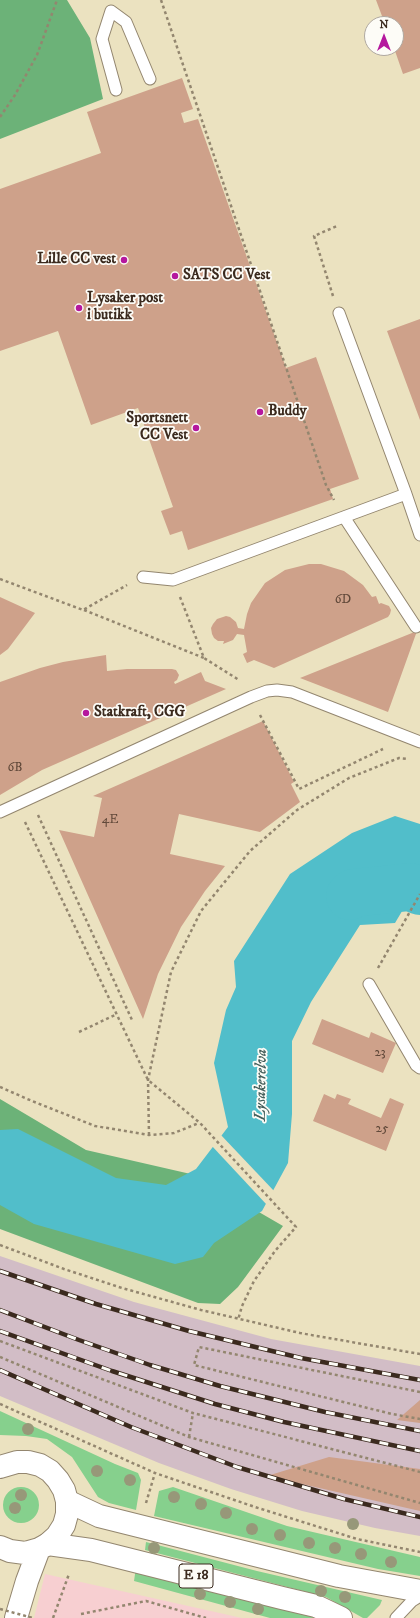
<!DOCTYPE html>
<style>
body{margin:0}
#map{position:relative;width:420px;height:1618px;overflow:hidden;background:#ebe2c0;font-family:"IM FELL DW Pica",serif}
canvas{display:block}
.north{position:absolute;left:364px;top:16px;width:40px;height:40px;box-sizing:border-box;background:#fdfcf7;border:1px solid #afa8a0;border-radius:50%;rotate:0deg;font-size:11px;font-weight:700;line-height:16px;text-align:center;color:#3b2a1e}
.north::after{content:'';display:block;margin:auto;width:14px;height:18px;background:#b5179e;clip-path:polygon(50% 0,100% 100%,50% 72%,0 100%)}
</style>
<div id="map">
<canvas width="420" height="1618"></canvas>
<div class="north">N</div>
</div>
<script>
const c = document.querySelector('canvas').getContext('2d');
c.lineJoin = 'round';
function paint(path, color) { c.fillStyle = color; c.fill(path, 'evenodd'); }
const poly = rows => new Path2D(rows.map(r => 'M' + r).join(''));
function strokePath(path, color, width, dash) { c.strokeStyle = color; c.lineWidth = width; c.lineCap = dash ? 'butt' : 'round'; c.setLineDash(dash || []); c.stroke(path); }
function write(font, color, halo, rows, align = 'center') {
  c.font = font + ' "IM FELL DW Pica",serif'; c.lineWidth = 3.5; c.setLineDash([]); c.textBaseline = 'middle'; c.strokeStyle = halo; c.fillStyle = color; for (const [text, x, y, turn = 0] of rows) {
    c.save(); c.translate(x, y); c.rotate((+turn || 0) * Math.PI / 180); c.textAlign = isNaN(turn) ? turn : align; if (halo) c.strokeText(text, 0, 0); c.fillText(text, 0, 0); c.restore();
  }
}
const built = poly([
 [45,1574,242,1618,34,1618]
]);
const industrial = poly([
 [0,1256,134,1302,271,1339,420,1366,420,1536,375,1528,302,1511,231,1489,159,1463,0,1396]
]);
const green = poly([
 [0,1411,115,1464,138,1473,141,1480,136,1510,109,1503,98,1497,72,1457,47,1439,26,1436,0,1435],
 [173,1487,287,1526,420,1557,420,1576,378,1569,154,1516,159,1491],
 '3 1505a18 18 0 1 1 36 0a18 18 0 1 1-36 0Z',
 [146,1542,257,1571,382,1600,380,1605,367,1618,363,1618,326,1597,145,1550],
 [136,1567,321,1618,270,1618,134,1581]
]);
const forest = poly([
 [0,0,67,0,90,38,103,99,0,139],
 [0,1099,86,1150,195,1175,283,1226,238,1287,220,1304,198,1303,0,1229]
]);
const water = poly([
 [395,816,420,824,420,881,395,923,360,925,311,1002,292,1041,292,1114,288,1163,262,1211,214,1243,203,1257,175,1264,34,1224,0,1205,0,1130,18,1129,116,1178,166,1185,196,1169,228,1127,214,1063,226,1010,236,987,234,961,290,874,352,833]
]);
const pier = poly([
 [220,1134,275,1192,267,1205,211,1145]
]);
const river = poly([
 [350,896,353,893,410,887,420,891]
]);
const building = poly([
 [376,0,420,0,420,68,403,74,394,48,396,48,396,24,385,24],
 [182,78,193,109,181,113,184,123,198,119,286,368,316,357,359,479,330,489,333,499,188,550,182,531,170,535,161,511,173,507,138,408,91,425,58,331,0,351,0,189,101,153,87,112],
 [420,319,420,420,387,331],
 [309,564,321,564,344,571,363,585,372,597,376,596,379,604,381,603,389,606,391,610,390,614,388,617,274,668,254,660,247,663,243,654,247,652,244,635,237,634,233,640,223,644,224,641,218,641,214,638,212,634,211,628,213,624,217,619,226,616,230,617,236,622,238,628,244,629,247,614,251,603,265,583,285,570],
 [0,597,35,613,8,649,0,655],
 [417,631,388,712,300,678],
 [106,655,107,671,127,669,172,669,176,670,179,675,177,680,174,682,175,684,201,672,205,681,226,689,42,770,0,795,0,682,40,668,63,662],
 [263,721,294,782,291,784,300,802,260,832,179,814,170,854,225,866,205,891,181,927,158,974,143,1019,59,830,94,837,102,798,93,796],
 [322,1019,369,1038,371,1032,396,1043,383,1073,312,1044],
 [324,1094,335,1099,337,1094,351,1099,348,1104,381,1118,390,1098,404,1104,386,1151,313,1121],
 [420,1400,420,1423,397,1420],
 [329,1457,420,1469,420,1511,267,1476]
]);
const path = poly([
 [161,0,326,485,334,500],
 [0,117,15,95,37,55,57,0],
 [333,296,314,236,337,226],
 [0,579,83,610,127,585],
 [180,597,204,658,239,680],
 [84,610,204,658],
 [260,715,299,789,383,749],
 [38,815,132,1020],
 [25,822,148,1080,200,1123,296,1227,275,1251,254,1281,242,1306,238,1320],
 [378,968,420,894],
 [79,1032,117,1014],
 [0,1087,32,1101,95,1126,149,1135,174,1133,199,1123],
 [149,1135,148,1080,171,972,201,911,250,851,297,810,349,778,399,758,408,759],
 [0,1245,64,1269,122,1288,201,1310,300,1333,420,1354],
 [0,1341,193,1413,420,1472],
 [0,1357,189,1437,420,1503],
 [420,1392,199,1347,194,1365,392,1414,420,1419],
 [0,1404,155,1473,255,1507,357,1539,420,1552],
 [189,1437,193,1413],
 [146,1503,155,1473],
 [81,1614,146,1601,206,1618],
 [53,1618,69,1574]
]);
const service = poly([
 [116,90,102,39,111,11,126,22,150,79],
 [406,494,420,535],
 [344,517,416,627],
 [143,577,173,580,406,494,339,313],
 [0,812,251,697,267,691,277,690,292,692,420,742],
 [369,984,416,1065,420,1068],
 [396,1618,412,1601,420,1596]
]);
const secondary = poly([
 [0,1467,17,1462,28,1462,40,1465,50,1471,58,1480,64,1490,67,1501,67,1514,64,1525,57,1536,48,1544,39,1549,25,1553,10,1551,0,1547],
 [16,1618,27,1581,39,1549]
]);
const trunk = poly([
 [67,1501,99,1516,339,1576,420,1591],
 [48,1544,91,1550,282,1598,316,1606,341,1618]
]);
const rail = poly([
 [0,1271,96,1304,189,1331,301,1358,420,1380],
 [0,1310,79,1340,150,1365,220,1386,325,1412,420,1431],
 [0,1331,112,1371,215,1404,284,1422,420,1451],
 [0,1370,131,1427,237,1467,344,1499,420,1517]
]);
const pathBridge = poly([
 [0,1609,33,1618]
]);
const trees = [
 [28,1429],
 [97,1471],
 [130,1480],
 [21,1495],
 [174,1497],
 [201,1504],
 [15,1508],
 [226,1513],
 [353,1524],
 [252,1529],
 [280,1535],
 [309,1543],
 [154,1548],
 [335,1548],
 [361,1554],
 [391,1562],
 [321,1591],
 [200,1594],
 [345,1597],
 [230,1602],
 [258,1609]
];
const markers = [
 [124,260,4,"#b5179e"],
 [175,276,4,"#b5179e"],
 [79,308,4,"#b5179e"],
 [260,412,4,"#b5179e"],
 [196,428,4,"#b5179e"],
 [86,713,4,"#b5179e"]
];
const numberNames = [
 ["6D",343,600],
 ["6B",15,768],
 ["4E",110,820],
 ["23",380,1053],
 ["25",382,1129]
];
const shields = [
 [196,1576,34]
];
const shieldNames = [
 ["E 18",196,1576]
];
const poiNames = [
 ["Lille CC vest",116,260,"right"],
 ["SATS CC Vest",183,276],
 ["Lysaker post",87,299],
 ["i butikk",87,316],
 ["Buddy",268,412],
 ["Sportsnett",188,419,"right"],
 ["CC Vest",188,436,"right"],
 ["Statkraft, CGG",94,713]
];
const waterNames = [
 ["Lysakerelva",262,1085,-89]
];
paint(built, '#f7cfd1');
paint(industrial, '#d2bdc6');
paint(green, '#86d08d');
paint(forest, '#6cb278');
paint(water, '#51beca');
paint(pier, '#ebe2c0');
strokePath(river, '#51beca', 48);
paint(building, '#cea18a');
strokePath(service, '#93866f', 13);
strokePath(secondary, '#93866f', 24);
strokePath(trunk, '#93866f', 24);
strokePath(path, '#93866f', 2.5, [3, 3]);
strokePath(service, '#fff', 11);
strokePath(secondary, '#fff', 22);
strokePath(trunk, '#fff', 22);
strokePath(rail, '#3b2a1e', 4.5);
strokePath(rail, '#fdfcf7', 3, [9]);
strokePath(pathBridge, '#93866f', 2.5, [3, 3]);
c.fillStyle = '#979879';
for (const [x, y] of trees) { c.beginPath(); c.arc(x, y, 6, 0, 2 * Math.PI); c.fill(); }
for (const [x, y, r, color] of markers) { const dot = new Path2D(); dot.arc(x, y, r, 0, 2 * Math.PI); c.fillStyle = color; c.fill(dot); strokePath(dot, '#fdfcf7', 1.5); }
write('13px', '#604839', null, numberNames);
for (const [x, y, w] of shields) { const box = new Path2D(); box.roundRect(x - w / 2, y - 12, w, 24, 3); c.fillStyle = '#fdfcf7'; c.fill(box); strokePath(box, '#3b2a1e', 1); }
write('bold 14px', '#3b2a1e', null, shieldNames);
write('bold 15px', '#3b2a1e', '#fdfcf7', poiNames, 'left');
write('italic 16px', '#435e5a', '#fdfcf7', waterNames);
</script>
